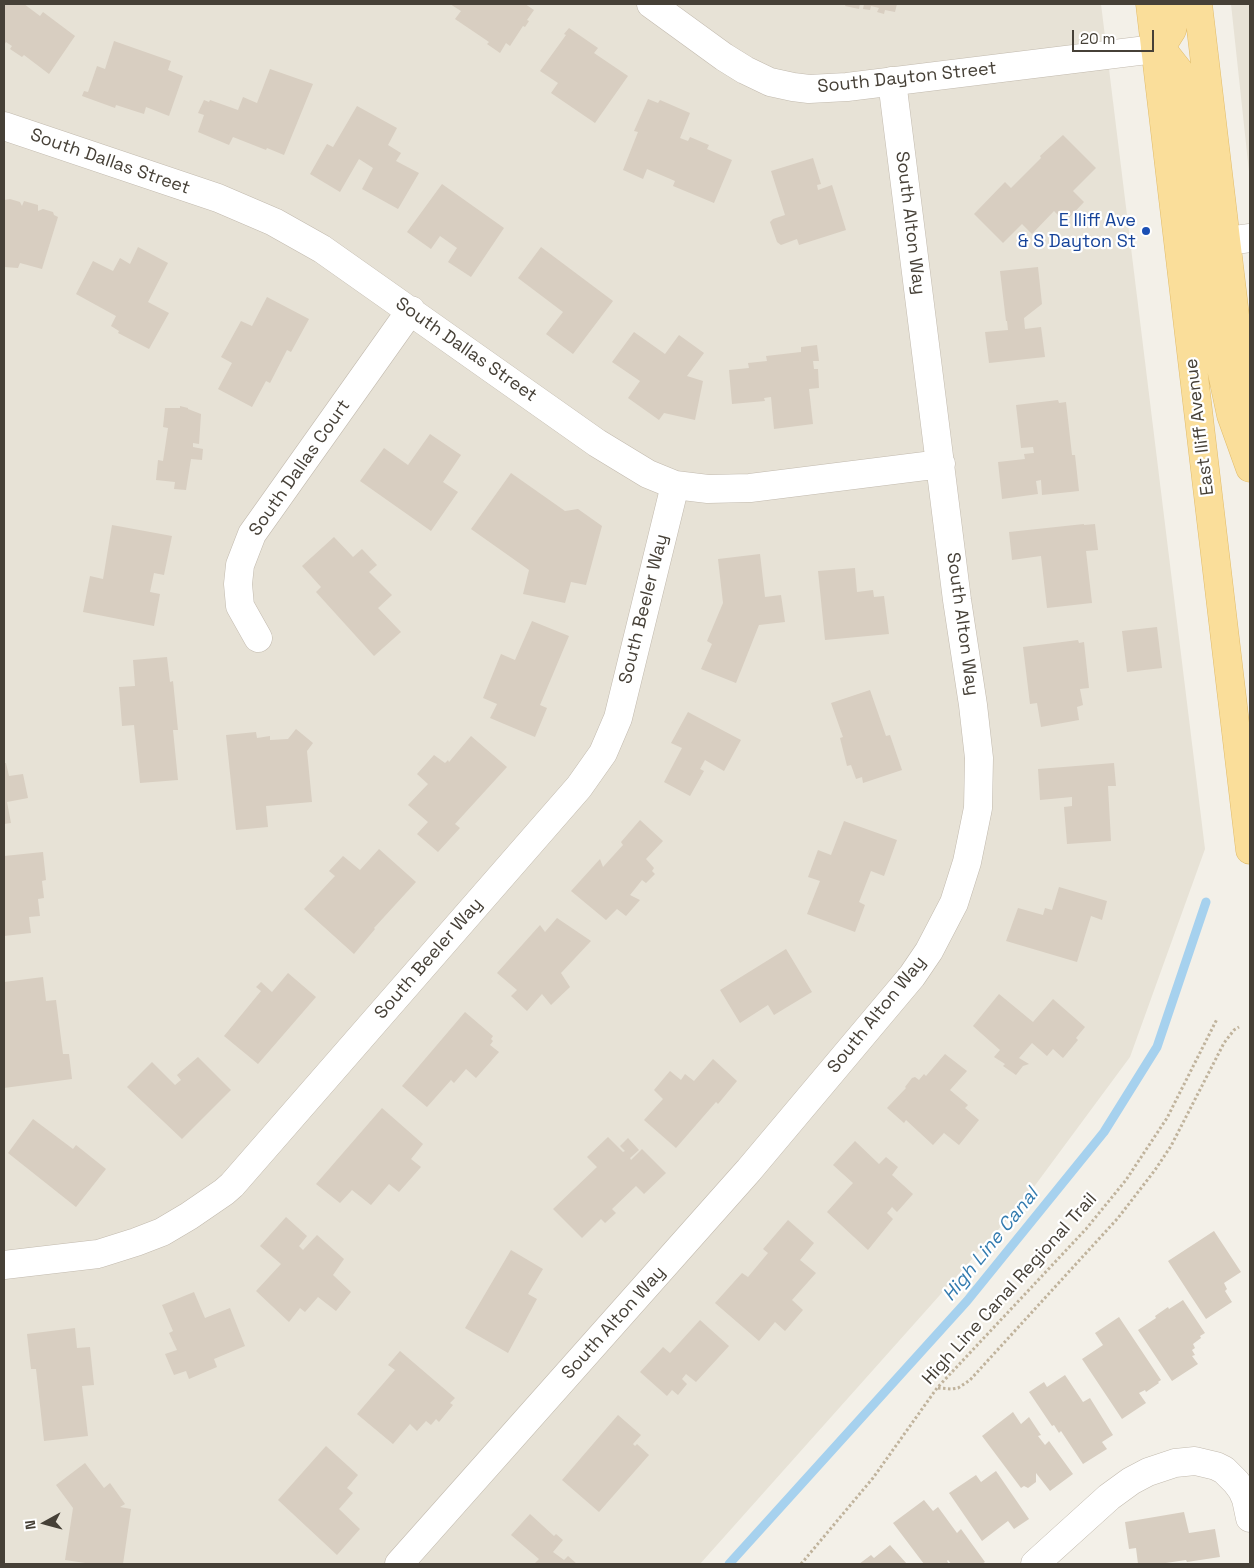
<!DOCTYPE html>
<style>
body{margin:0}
#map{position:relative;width:1254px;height:1568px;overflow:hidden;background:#f3f0e8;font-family:"Space Grotesk",sans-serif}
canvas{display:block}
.frame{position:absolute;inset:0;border:5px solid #464037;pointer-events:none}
.north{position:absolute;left:20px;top:1498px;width:50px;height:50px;-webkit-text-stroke:4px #fff;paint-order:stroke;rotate:263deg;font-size:14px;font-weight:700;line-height:20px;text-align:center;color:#464037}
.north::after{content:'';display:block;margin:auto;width:18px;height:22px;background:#464037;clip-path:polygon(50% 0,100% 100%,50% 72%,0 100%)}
.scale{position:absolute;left:1072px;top:30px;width:82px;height:22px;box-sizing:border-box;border:2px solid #464037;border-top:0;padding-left:6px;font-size:15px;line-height:18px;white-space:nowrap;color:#464037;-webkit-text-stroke:4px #fff;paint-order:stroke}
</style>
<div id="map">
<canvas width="1254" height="1568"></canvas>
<div class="frame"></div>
<div class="north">N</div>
<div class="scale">20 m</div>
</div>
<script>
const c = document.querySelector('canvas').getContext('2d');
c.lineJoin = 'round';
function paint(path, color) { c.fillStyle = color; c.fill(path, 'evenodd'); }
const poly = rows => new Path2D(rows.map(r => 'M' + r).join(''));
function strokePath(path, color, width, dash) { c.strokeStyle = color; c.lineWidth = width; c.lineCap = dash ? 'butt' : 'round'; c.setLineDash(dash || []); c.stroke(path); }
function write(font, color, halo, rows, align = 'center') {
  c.font = font + ' "Space Grotesk",sans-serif'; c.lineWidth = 4.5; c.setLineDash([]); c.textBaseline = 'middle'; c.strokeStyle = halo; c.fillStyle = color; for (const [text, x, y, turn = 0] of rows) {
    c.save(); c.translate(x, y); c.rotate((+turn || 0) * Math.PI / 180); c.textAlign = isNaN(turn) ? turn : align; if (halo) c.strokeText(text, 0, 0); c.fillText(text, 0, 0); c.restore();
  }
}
const residential = poly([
 [4,4,1101,4,1205,849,1130,1057,1022,1203,700,1564,4,1564],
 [1231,4,1250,4,1250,183,1250,181]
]);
const stream = poly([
 [729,1564,967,1301,1104,1132,1157,1047,1206,902]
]);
const building = poly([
 [4,4,24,4,40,16,43,12,75,36,49,74,24,55,22,57,10,49,12,46,6,42,4,45],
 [450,4,525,4,534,10,527,20,529,21,525,27,523,26,510,46,506,43,500,53,487,44,489,42,455,19,461,11],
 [846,4,860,4,859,9,845,6],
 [864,4,897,4,895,12,885,10,884,14,877,12,879,8,871,6,870,10,863,9],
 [569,28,598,48,594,53,628,76,595,123,551,93,558,83,540,71,566,35,564,34],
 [114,41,171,61,168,70,183,76,169,116,146,107,144,114,116,105,115,108,82,96,84,91,88,92,97,66,105,69],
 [270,69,313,84,284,155,267,148,266,150,233,137,229,145,198,132,204,115,198,113,204,100,209,102,210,100,238,110,243,97,257,103],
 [648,99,658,103,660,100,690,113,680,138,688,141,690,137,709,145,707,149,732,160,714,203,673,186,675,181,647,169,643,179,623,170,638,132,634,131],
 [357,106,397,128,388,145,401,153,396,161,419,173,398,209,362,189,373,168,359,159,340,192,310,174,327,144,333,147],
 [1063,135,1096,168,1073,191,1084,202,1065,222,1054,211,1032,234,1022,224,1003,243,974,214,1005,182,1011,188,1041,158,1040,156],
 [813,158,821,184,817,185,818,190,832,185,846,230,799,245,797,239,781,245,777,242,770,222,773,219,785,215,771,171],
 [442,184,504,228,471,277,448,262,457,248,440,236,431,249,407,232],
 [10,199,20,202,22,206,24,201,38,205,38,211,43,209,53,212,54,215,58,217,42,269,20,263,18,268,4,267,4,200],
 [138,247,168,263,148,302,169,313,149,349,118,333,119,331,111,326,116,316,76,294,93,261,113,271,120,258,130,264],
 [541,247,613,301,573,354,546,334,563,312,518,278],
 [1038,267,1042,304,1024,318,1025,329,1041,327,1045,357,989,363,985,332,1008,330,1007,321,1006,321,1000,271],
 [267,297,309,319,291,352,287,350,270,383,266,381,252,407,218,389,232,363,221,357,241,321,252,326],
 [634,332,665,354,679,335,704,353,687,376,703,381,695,420,664,413,659,420,628,398,640,381,612,362],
 [817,345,819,361,813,361,814,369,818,369,819,388,809,389,813,424,774,429,771,397,764,398,765,401,732,404,729,370,749,368,748,363,767,361,766,356,801,352,801,347],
 [1058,400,1059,403,1066,402,1072,455,1075,455,1079,491,1042,495,1041,480,1036,481,1038,494,1002,499,998,462,1025,459,1024,454,1034,453,1033,447,1021,448,1016,405],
 [180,406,188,408,188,409,201,414,199,444,193,443,193,447,203,449,202,460,191,459,186,490,174,489,175,482,156,480,158,460,163,461,168,428,163,427,165,408,180,408],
 [430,434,461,455,443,482,458,492,431,531,360,481,384,448,408,465],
 [511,473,565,511,578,509,602,526,586,585,571,582,565,603,523,594,529,570,471,529],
 [1084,524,1084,525,1095,524,1098,550,1086,551,1092,603,1047,608,1041,556,1012,560,1009,532],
 [112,525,172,536,164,575,154,573,150,592,160,594,154,626,83,612,90,576,103,579],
 [334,537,353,557,362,549,377,565,369,572,392,595,378,608,401,632,374,656,316,592,321,587,302,566],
 [760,554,765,597,781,595,785,622,759,625,736,683,701,669,712,644,707,641,723,603,718,559],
 [855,568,857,592,873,590,874,597,884,596,889,634,825,640,818,571],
 [532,621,569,636,540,705,547,708,535,737,490,718,497,704,483,698,501,654,515,660],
 [1157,627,1162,668,1127,672,1122,631],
 [1078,640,1079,643,1084,642,1089,688,1080,689,1083,705,1077,707,1079,720,1041,727,1037,703,1030,704,1023,647],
 [167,657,170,682,173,681,178,730,173,730,178,780,140,783,134,725,122,726,119,687,135,686,133,660],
 [870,690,886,736,890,735,902,770,863,783,862,777,856,779,851,765,847,766,840,738,843,737,831,703],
 [688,712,741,740,724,771,705,760,700,769,704,771,690,796,664,782,682,748,671,743],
 [296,729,313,743,307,751,312,802,266,806,268,827,236,830,226,735,256,732,257,738,270,736,270,740,288,739],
 [471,736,507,767,455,824,460,828,438,852,417,834,428,822,408,805,428,784,417,774,434,755,445,763,448,760,449,762],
 [4,763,6,763,9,776,23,774,28,798,7,802,11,823,4,824],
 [1114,763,1116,786,1108,786,1111,841,1067,844,1064,807,1072,806,1072,797,1040,800,1038,769],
 [640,820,663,841,646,859,654,868,652,871,655,874,646,883,642,880,630,895,640,900,626,916,617,909,606,920,571,891,600,859,603,867,623,845,621,842],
 [844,821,897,840,884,876,871,871,859,902,865,905,855,932,807,914,820,881,808,877,818,850,831,855],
 [379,849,416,882,374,928,375,929,354,954,304,909,335,876,329,871,343,856,360,870],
 [43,852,46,880,42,881,44,898,38,899,40,916,29,917,31,933,4,936,4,856],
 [1059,887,1107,901,1102,920,1091,916,1077,962,1006,941,1018,908,1043,915,1045,908,1052,910],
 [557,918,591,941,561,973,570,987,551,1005,542,994,527,1011,511,996,517,990,497,973,540,925,545,932],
 [786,949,812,992,774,1015,768,1005,740,1023,720,990],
 [288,973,316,997,258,1064,224,1036,261,991,256,987,261,982,272,992],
 [43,977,46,1001,56,1000,63,1054,69,1054,72,1079,4,1088,4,982],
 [999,994,1033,1022,1053,999,1085,1027,1076,1038,1078,1040,1063,1058,1053,1049,1047,1056,1032,1043,1019,1058,1029,1064,1023,1066,1016,1075,1003,1066,1005,1064,994,1057,1000,1050,973,1026],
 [465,1012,493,1036,491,1039,493,1041,490,1045,499,1052,476,1078,466,1069,454,1083,451,1080,427,1107,402,1086],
 [945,1054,967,1071,950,1090,968,1105,965,1108,979,1120,959,1145,944,1133,933,1145,906,1120,904,1123,887,1108,906,1088,905,1087,912,1078,915,1077,919,1080,924,1074,926,1076],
 [198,1057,231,1090,182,1139,127,1087,152,1062,175,1085,181,1080,177,1075],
 [713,1059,737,1081,718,1104,716,1102,676,1148,644,1120,663,1099,654,1090,670,1071,681,1080,685,1074,694,1081],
 [382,1108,423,1144,411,1159,421,1167,399,1192,389,1184,371,1205,352,1190,340,1203,316,1184],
 [33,1119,73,1149,76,1145,106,1169,76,1207,8,1153],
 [608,1137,623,1152,625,1151,620,1146,628,1138,639,1150,630,1158,631,1160,642,1149,666,1173,644,1194,636,1186,612,1209,616,1213,605,1223,601,1219,582,1238,553,1209,597,1167,587,1157],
 [855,1141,879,1164,886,1157,898,1167,892,1175,913,1194,897,1212,892,1207,887,1213,893,1219,868,1250,827,1212,853,1183,833,1165],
 [286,1217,307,1236,299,1246,303,1250,317,1235,344,1259,333,1275,351,1292,336,1311,318,1297,305,1312,300,1308,289,1322,256,1291,281,1264,260,1246],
 [788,1220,814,1243,800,1260,816,1273,792,1300,803,1310,785,1331,775,1322,759,1341,715,1303,742,1273,748,1277,768,1253,763,1249],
 [1214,1231,1241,1272,1224,1283,1227,1289,1225,1291,1232,1302,1206,1319,1168,1261],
 [511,1250,543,1269,528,1294,537,1299,508,1353,465,1328],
 [194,1292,205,1318,230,1308,245,1346,214,1359,217,1367,189,1379,186,1371,174,1375,165,1354,177,1350,169,1333,173,1331,162,1305],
 [1183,1300,1205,1333,1200,1336,1201,1338,1193,1344,1195,1348,1192,1350,1195,1355,1192,1356,1198,1364,1172,1381,1138,1330,1156,1318,1155,1316,1168,1307,1169,1309],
 [1119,1317,1161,1380,1158,1382,1159,1383,1146,1392,1145,1390,1139,1393,1146,1403,1122,1419,1082,1359,1103,1345,1095,1333],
 [700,1320,729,1346,696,1382,686,1374,682,1379,687,1384,678,1395,672,1390,667,1396,640,1372,663,1347,670,1353],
 [75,1328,77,1348,90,1347,94,1385,82,1386,88,1436,44,1441,36,1369,31,1369,27,1334],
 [400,1351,455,1398,450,1403,453,1405,439,1422,436,1419,431,1425,426,1421,417,1431,410,1424,393,1444,357,1414,395,1370,388,1365],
 [1065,1375,1083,1402,1090,1398,1113,1435,1102,1442,1107,1449,1083,1464,1061,1431,1059,1433,1054,1425,1052,1426,1029,1392,1044,1382,1047,1387],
 [1013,1412,1021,1424,1029,1417,1041,1435,1038,1436,1045,1445,1049,1441,1073,1474,1050,1491,1036,1473,1036,1482,1028,1488,1024,1486,1021,1488,982,1436],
 [618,1415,641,1435,633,1444,635,1446,637,1444,649,1455,599,1512,562,1480],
 [326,1446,358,1475,347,1488,353,1493,339,1509,360,1529,337,1555,278,1500],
 [85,1463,104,1488,110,1483,125,1504,120,1507,131,1509,123,1564,92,1564,65,1560,73,1508,56,1485],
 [996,1471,1029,1519,1014,1529,1008,1521,982,1541,949,1493,976,1475,981,1482],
 [924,1500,933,1511,938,1507,957,1533,961,1529,985,1562,982,1564,951,1564,948,1560,947,1561,949,1564,924,1564,893,1523],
 [1184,1512,1189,1533,1215,1529,1220,1557,1187,1562,1186,1560,1159,1564,1138,1564,1136,1548,1129,1549,1125,1522],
 [530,1514,554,1536,556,1534,563,1540,553,1552,564,1560,568,1556,577,1564,534,1564,539,1559,511,1535],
 [890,1545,907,1564,859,1564,871,1555,874,1558]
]);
const path = poly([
 [938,1388,952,1389,958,1388,970,1380,1118,1218,1155,1170,1171,1146,1224,1043,1234,1030,1239,1027],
 [801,1564,873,1478,937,1388,1086,1229,1126,1180,1167,1118,1217,1019]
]);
const minor = poly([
 [651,4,724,57,745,70,770,82,793,87,809,89,847,87,1155,49],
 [4,126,218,198,274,222,322,249,597,443,648,474,675,485,708,489,750,488,941,464],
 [1227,241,1250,238],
 [258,638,240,606,238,584,240,565,252,534,411,310],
 [4,1265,98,1254,136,1242,162,1232,189,1216,224,1192,232,1185,579,787,603,753,618,718,675,485],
 [399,1564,749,1170,912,976,929,951,954,903,967,862,978,808,979,758,973,705,957,600,892,81],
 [1035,1564,1109,1497,1131,1481,1148,1472,1175,1463,1195,1461,1216,1466,1224,1470,1236,1482,1242,1490,1246,1499,1250,1518]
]);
const major = poly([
 [1150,4,1250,850],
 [1198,4,1250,442],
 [1155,49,1168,57,1179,71,1184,84,1218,354,1231,415,1250,468],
 [1155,49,1165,41,1172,30,1175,15,1174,4]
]);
const markers = [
 [1146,231,5,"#1a4fb4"]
];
const streetNames = [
 ["South Dayton Street",907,78,-6],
 ["South Dallas Street",110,162,19],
 ["South Alton Way",910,223,83],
 ["South Dallas Street",466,350,35],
 ["East Iliff Avenue",1200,427,-97],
 ["South Dallas Court",300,468,-55],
 ["South Beeler Way",644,609,-76],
 ["South Alton Way",962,624,82],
 ["South Beeler Way",429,959,-49],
 ["South Alton Way",877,1015,-51],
 ["High Line Canal Regional Trail",1010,1289,-48],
 ["South Alton Way",614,1323,-48]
];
const transitNames = [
 ["E Iliff Ave",1136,221],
 ["& S Dayton St",1136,242]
];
const waterNames = [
 ["High Line Canal",991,1245,-51]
];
paint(residential, '#e7e2d6');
strokePath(stream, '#a6d1ee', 9);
paint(building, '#d8cec1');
strokePath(minor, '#c2baae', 29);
strokePath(major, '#e0bb6a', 29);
strokePath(path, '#c0b39c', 3, [2.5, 2.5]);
strokePath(minor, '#fff', 28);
strokePath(major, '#fade9a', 28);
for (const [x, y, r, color] of markers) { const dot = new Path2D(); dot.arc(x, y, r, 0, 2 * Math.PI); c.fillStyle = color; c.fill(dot); strokePath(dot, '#fff', 2); }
write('18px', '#464037', '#fff', streetNames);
write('18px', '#164399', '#fff', transitNames, 'right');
write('italic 19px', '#337baf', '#fff', waterNames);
</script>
